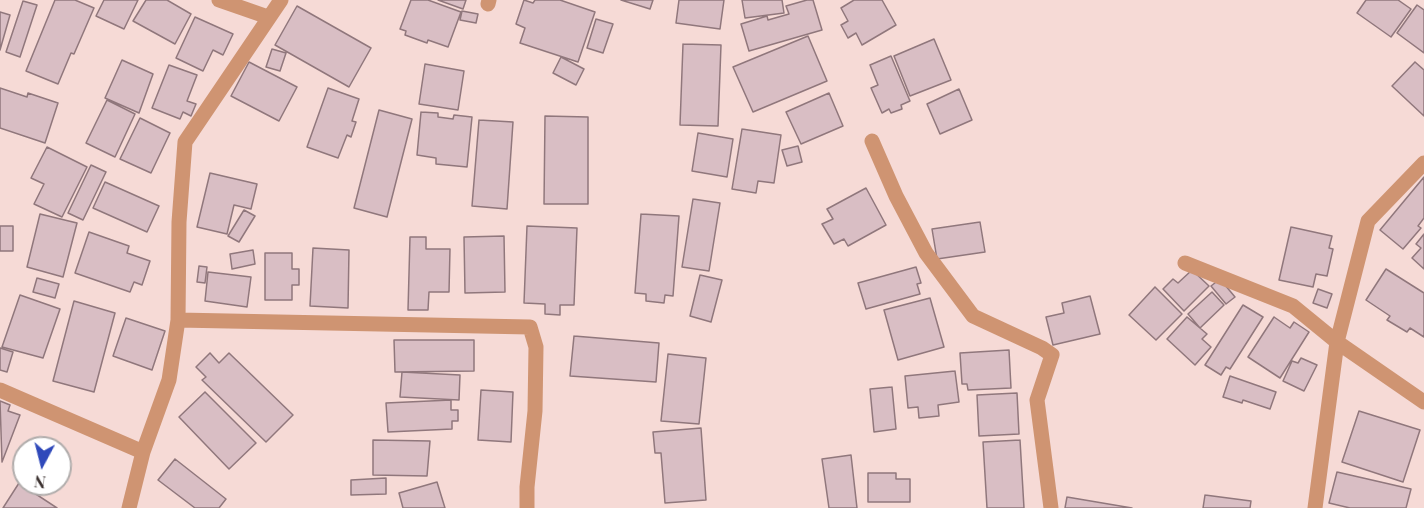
<!DOCTYPE html>
<style>
body{margin:0}
#map{position:relative;width:1424px;height:508px;overflow:hidden;background:#f6dad6;font-family:"Playfair Display",serif}
canvas{display:block}
.north{position:absolute;left:12px;top:436px;width:60px;height:60px;box-sizing:border-box;background:#fff;border:2px solid #b1adac;border-radius:50%;rotate:187deg;font-size:16px;font-weight:700;line-height:24px;text-align:center;color:#3b312f}
.north::after{content:'';display:block;margin:auto;width:21px;height:27px;background:#2f49ba;clip-path:polygon(50% 0,100% 100%,50% 72%,0 100%)}
</style>
<div id="map">
<canvas width="1424" height="508"></canvas>
<div class="north">N</div>
</div>
<script>
const c = document.querySelector('canvas').getContext('2d');
c.lineJoin = 'round';
function paint(path, color) { c.fillStyle = color; c.fill(path, 'evenodd'); }
const poly = rows => new Path2D(rows.map(r => 'M' + r).join(''));
function strokePath(path, color, width, dash) { c.strokeStyle = color; c.lineWidth = width; c.lineCap = dash ? 'butt' : 'round'; c.setLineDash(dash || []); c.stroke(path); }
const building = poly([
 [55,0,75,0,94,8,74,54,71,53,58,84,26,71,55,0],
 [104,0,138,0,124,29,96,16,104,0],
 [146,0,167,0,191,14,175,44,133,21,146,0],
 [411,0,428,0,461,12,448,47,428,40,427,43,405,35,406,31,400,29,411,0],
 [438,0,466,0,463,9,438,0],
 [524,0,533,3,535,0,560,0,595,12,578,62,520,43,525,28,516,24,524,0],
 [621,0,653,0,650,9,621,0],
 [679,0,724,0,720,29,676,23,679,0],
 [742,0,782,0,784,13,745,18,742,0],
 [807,0,813,0,822,30,749,51,741,24,767,16,768,20,789,14,786,6,807,0],
 [854,0,882,0,896,25,862,45,856,33,848,38,841,25,848,21,841,8,854,0],
 [1366,0,1398,0,1411,9,1391,37,1357,13,1366,0],
 [23,1,37,5,20,57,6,52,23,1],
 [1417,5,1424,10,1424,53,1397,33,1417,5],
 [297,6,371,48,349,87,275,45,297,6],
 [462,11,478,14,476,23,460,20,462,11],
 [0,12,10,15,0,50,0,12],
 [195,17,233,34,223,55,213,50,203,71,176,58,195,17],
 [596,19,613,24,603,53,587,48,596,19],
 [808,36,827,81,753,112,733,67,808,36],
 [934,39,951,80,910,96,894,56,934,39],
 [683,44,721,45,718,126,680,125,683,44],
 [272,49,286,53,280,71,266,67,272,49],
 [891,56,910,101,901,105,902,109,891,113,889,109,882,113,871,88,878,85,870,65,891,56],
 [561,57,584,69,576,85,553,73,561,57],
 [122,60,153,74,139,113,105,98,122,60],
 [249,62,297,87,279,121,231,96,249,62],
 [1415,62,1424,70,1424,116,1392,86,1415,62],
 [425,64,464,71,458,110,419,104,425,64],
 [169,65,197,75,187,101,196,104,191,116,183,112,180,119,152,108,169,65],
 [0,88,27,97,28,93,58,103,45,143,0,128,0,88],
 [328,88,359,99,352,121,356,122,351,137,347,135,338,158,307,147,328,88],
 [959,89,972,120,940,134,927,104,959,89],
 [829,93,843,126,801,144,786,112,829,93],
 [107,100,135,114,115,157,86,143,107,100],
 [379,110,412,119,387,217,354,208,379,110],
 [421,112,438,113,438,117,453,119,454,115,472,117,467,167,436,164,436,158,417,155,421,112],
 [545,116,588,117,588,204,544,204,545,116],
 [140,118,170,133,151,173,120,159,140,118],
 [479,120,513,122,507,209,472,206,479,120],
 [742,129,781,135,774,183,758,181,756,193,732,189,742,129],
 [698,133,733,139,727,177,692,171,698,133],
 [798,146,802,162,787,166,782,150,798,146],
 [47,147,87,167,62,217,34,204,44,184,31,178,47,147],
 [91,165,106,172,83,220,68,213,91,165],
 [210,173,257,184,251,209,234,205,227,234,197,227,210,173],
 [1424,177,1424,218,1418,226,1421,228,1403,249,1380,230,1424,177],
 [105,182,159,206,147,232,93,208,105,182],
 [866,188,886,225,848,246,844,239,834,244,822,224,833,219,827,209,866,188],
 [693,199,720,203,709,271,682,267,693,199],
 [244,210,255,216,239,242,228,236,244,210],
 [40,214,77,223,63,277,27,267,40,214],
 [641,214,679,216,673,296,665,295,664,303,646,301,646,294,635,293,641,214],
 [980,222,985,252,937,259,932,229,980,222],
 [0,226,13,226,13,251,0,251,0,226],
 [527,226,577,228,574,305,560,305,560,315,545,314,545,304,524,303,527,226],
 [1291,227,1332,236,1329,248,1333,249,1327,276,1316,274,1313,287,1279,280,1291,227],
 [89,232,129,246,127,253,150,261,142,285,134,282,130,292,75,273,89,232],
 [1424,234,1424,269,1412,258,1421,248,1416,244,1424,234],
 [504,236,505,292,465,293,464,237,504,236],
 [410,237,426,237,426,249,450,249,449,292,429,292,428,310,408,310,410,237],
 [313,248,349,250,348,308,310,306,313,248],
 [253,250,255,264,232,269,230,254,253,250],
 [265,253,292,253,292,269,299,269,299,285,292,285,292,300,265,300,265,253],
 [199,266,207,267,205,283,197,282,199,266],
 [916,267,921,283,917,284,920,294,866,309,858,283,916,267],
 [1386,269,1424,293,1424,337,1410,328,1407,332,1387,320,1390,316,1366,300,1386,269],
 [1192,270,1209,286,1184,311,1163,289,1173,279,1178,283,1192,270],
 [208,272,251,277,247,307,205,301,208,272],
 [700,275,722,280,711,322,690,316,700,275],
 [37,278,59,284,55,298,33,292,37,278],
 [1220,279,1235,297,1226,304,1211,286,1220,279],
 [1155,287,1182,314,1156,340,1129,315,1155,287],
 [1318,289,1332,294,1327,308,1313,303,1318,289],
 [1212,292,1224,305,1200,328,1188,314,1212,292],
 [20,295,60,309,43,358,2,347,20,295],
 [1090,296,1100,334,1053,345,1046,317,1064,313,1062,303,1090,296],
 [930,298,944,347,898,360,884,310,930,298],
 [74,301,115,313,94,392,53,381,74,301],
 [1243,305,1263,317,1230,369,1226,367,1221,375,1205,365,1243,305],
 [1187,317,1207,334,1202,339,1211,347,1195,365,1167,339,1187,317],
 [1274,317,1290,328,1294,322,1309,332,1280,378,1248,357,1274,317],
 [126,318,165,331,152,370,113,356,126,318],
 [574,336,659,343,656,382,570,376,574,336],
 [394,340,474,340,474,371,395,372,394,340],
 [0,348,13,352,7,372,0,370,0,348],
 [1009,350,1011,388,968,390,967,384,962,384,960,353,1009,350],
 [210,353,219,363,229,353,293,415,266,442,202,380,206,377,196,367,210,353],
 [668,354,706,358,699,424,661,421,668,354],
 [1301,358,1317,365,1304,391,1283,381,1292,361,1298,363,1301,358],
 [955,371,959,402,938,405,939,416,919,418,918,407,908,408,905,376,955,371],
 [402,372,460,375,459,400,400,397,402,372],
 [1230,376,1276,392,1270,409,1243,400,1242,403,1223,397,1230,376],
 [892,387,896,429,874,432,870,389,892,387],
 [481,390,513,392,511,442,478,440,481,390],
 [205,392,256,443,229,469,179,417,205,392],
 [1017,393,1019,434,979,436,977,395,1017,393],
 [451,400,451,410,458,410,458,421,452,421,452,429,388,432,386,403,451,400],
 [0,401,10,405,8,411,20,415,2,462,0,401],
 [1359,411,1420,430,1403,482,1342,462,1359,411],
 [701,428,706,500,665,503,661,453,655,453,653,432,701,428],
 [373,440,430,441,427,476,373,475,373,440],
 [1020,440,1024,508,987,508,983,442,1020,440],
 [851,455,857,508,829,508,822,459,851,455],
 [175,459,226,499,219,508,195,508,158,480,175,459],
 [1337,472,1411,489,1406,508,1350,508,1329,503,1337,472],
 [868,473,896,473,896,479,910,479,910,502,868,502,868,473],
 [386,478,386,494,351,495,351,480,386,478],
 [437,482,445,508,403,508,399,493,437,482],
 [19,483,57,508,3,508,19,483],
 [1205,495,1251,501,1250,508,1203,508,1205,495],
 [1067,497,1132,508,1065,508,1067,497]
]);
const minor = poly([
 [219,0,268,17],
 [488,4,489,0],
 [872,141,896,196,926,253,973,316,1042,348,1052,355,1037,400,1051,508],
 [1185,263,1293,306,1337,342,1424,402],
 [178,320,530,327,536,347,535,411,527,487,527,508],
 [0,390,143,452],
 [129,508,143,452,169,380,178,320,179,222,185,142,281,0],
 [1315,508,1337,342,1368,221,1424,163]
]);
paint(building, '#d9bec4');
strokePath(building, '#90777c', 1.5);
strokePath(minor, '#cf9472', 15);
</script>
